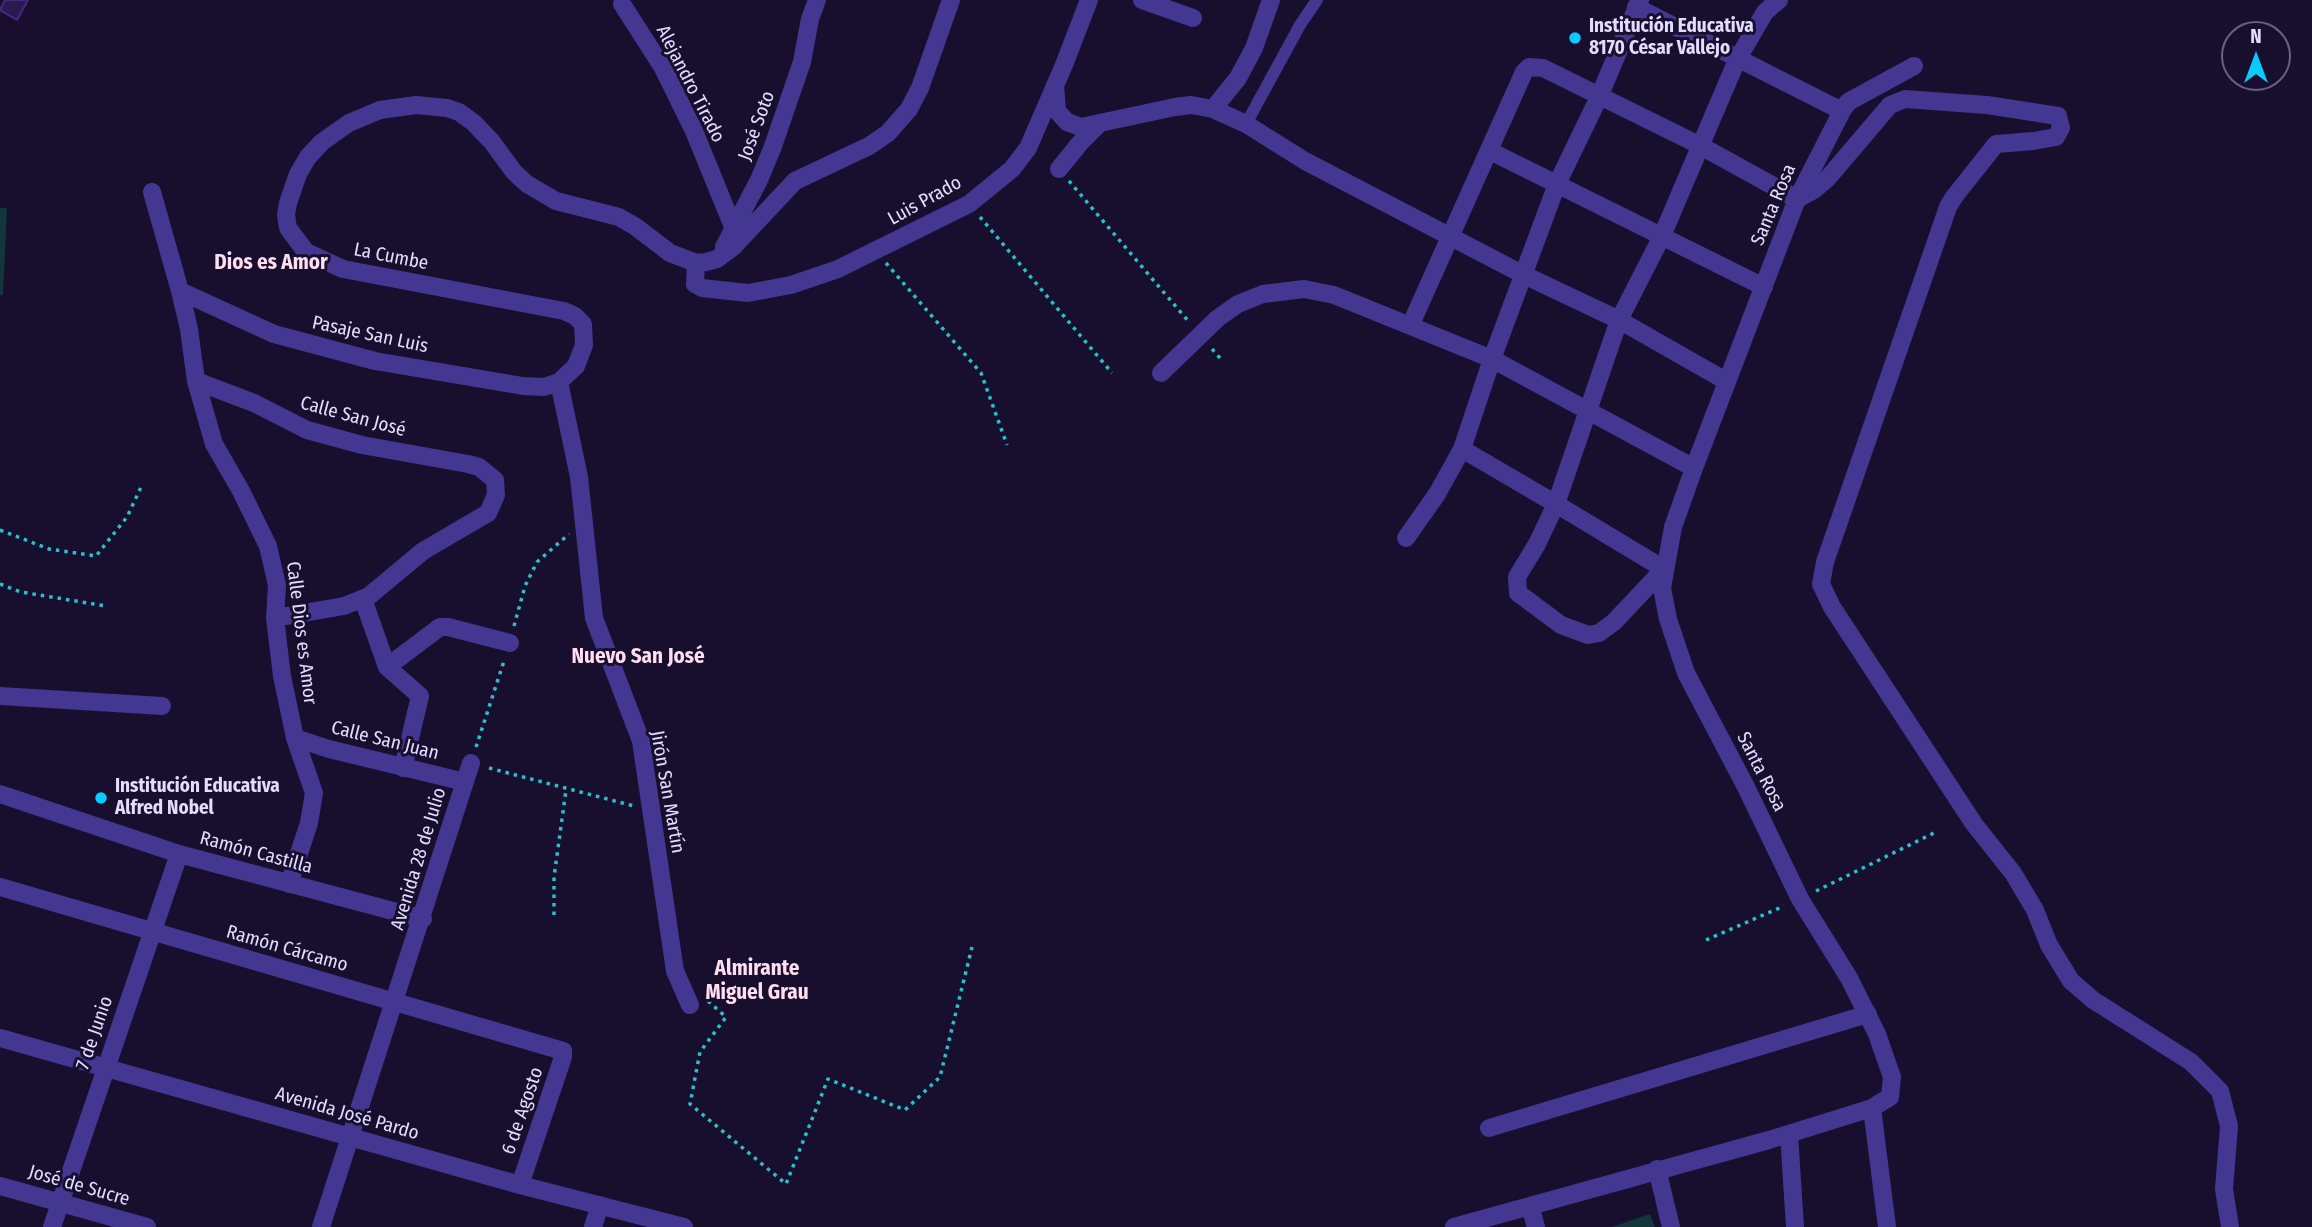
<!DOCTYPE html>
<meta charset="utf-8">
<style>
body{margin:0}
#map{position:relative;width:2312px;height:1227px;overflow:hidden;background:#180f2e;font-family:"Fira Sans Condensed",sans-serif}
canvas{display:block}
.north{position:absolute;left:2221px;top:21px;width:70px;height:70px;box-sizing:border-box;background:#180f2e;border:2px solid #6a6182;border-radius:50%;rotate:0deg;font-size:19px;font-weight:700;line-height:28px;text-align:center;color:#e4dcff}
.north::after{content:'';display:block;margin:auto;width:24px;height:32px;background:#08cbff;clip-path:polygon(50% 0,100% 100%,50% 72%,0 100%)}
</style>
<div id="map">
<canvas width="2312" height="1227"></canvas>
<div class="north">N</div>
</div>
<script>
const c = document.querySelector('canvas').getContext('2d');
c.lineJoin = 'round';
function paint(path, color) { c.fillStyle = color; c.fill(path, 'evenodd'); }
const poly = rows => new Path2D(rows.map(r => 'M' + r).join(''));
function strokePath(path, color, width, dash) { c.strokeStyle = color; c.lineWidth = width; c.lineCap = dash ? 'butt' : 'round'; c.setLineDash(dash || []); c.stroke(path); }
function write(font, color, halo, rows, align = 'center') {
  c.font = font + ' "Fira Sans Condensed",sans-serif'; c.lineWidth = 6; c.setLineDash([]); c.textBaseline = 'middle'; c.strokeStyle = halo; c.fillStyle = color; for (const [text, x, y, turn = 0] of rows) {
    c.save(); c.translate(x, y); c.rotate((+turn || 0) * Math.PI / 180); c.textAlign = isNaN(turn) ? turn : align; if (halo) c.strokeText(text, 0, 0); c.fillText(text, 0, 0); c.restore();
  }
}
const green = poly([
 [0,208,7,208,3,295,0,295],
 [1650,1214,1655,1227,1612,1227]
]);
const building = poly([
 [5,0,28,0,17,20,0,10,5,0]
]);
const path = poly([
 [1069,181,1189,322],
 [980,217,1112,373],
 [886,263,981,373,1007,445],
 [1212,349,1220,358],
 [0,530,49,549,96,556,127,517,142,485],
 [0,584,21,592,106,606],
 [514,626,525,586,537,562,569,534],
 [476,747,504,661],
 [489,768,634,806],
 [1816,891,1938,831],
 [554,915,554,877,566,790],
 [1706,940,1784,906],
 [708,1001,726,1017,700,1052,690,1104,786,1184,828,1079,905,1110,940,1077,972,947]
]);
const service = poly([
 [1246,124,1300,25,1317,0]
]);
const minor = poly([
 [1142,0,1193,18],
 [622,4,663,68,694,131,734,229],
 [1636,7,1842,111],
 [1055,85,1057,111,1067,122,1081,127,1175,107,1191,105,1213,109,1246,124,1305,161,1524,275,1619,320,1726,381],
 [1213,109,1238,78,1254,48,1271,0],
 [1490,151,1764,287],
 [1059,169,1080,143,1099,124],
 [152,192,180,291,189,329,196,381,214,444,241,491,268,546,277,585,275,618,282,676,295,738,314,793,309,823,289,884],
 [724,247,759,180,772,149,802,62,810,19,817,0],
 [696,263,695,284,702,288,748,293,791,285,838,269,969,204,1012,169,1028,148,1064,65,1089,0],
 [180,291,274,334,375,361,523,386,544,387,559,382,576,366,584,345,583,324,575,316,564,311,343,269,306,252,288,228,286,215,288,203,298,174,308,157,322,142,349,123,380,110,416,105,447,108,459,112,474,123,492,142,514,172,527,184,556,201,619,217,636,227,670,253,696,263,706,262,717,259,733,247,795,181,869,146,888,133,909,109,920,88,951,0],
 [1411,324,1524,72,1529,67,1543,68,1699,145,1797,199,1814,190,1827,179,1890,105,1905,99,1987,105,2058,116,2061,128,2056,137,2033,141,1996,144,1954,197,1948,207,1825,562,1821,584,1832,607,1974,824,2013,873,2035,910,2049,945,2071,981,2093,1000,2191,1062,2220,1091,2229,1126,2224,1189,2230,1227],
 [1161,373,1218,318,1238,304,1263,294,1304,289,1334,295,1492,359,1694,468],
 [196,381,254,403,307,430,362,445,468,464,479,467,495,480,496,495,488,513,423,551,369,596,344,606,275,618],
 [559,382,579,477,594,618,641,741,675,971,690,1005],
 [1462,449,1556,504,1664,569,1614,622,1599,633,1588,635,1561,625,1518,593,1517,577,1537,544,1556,504,1619,320,1662,236,1737,60,1765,12,1779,0],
 [1406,538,1437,494,1462,449,1492,359,1557,184,1599,97,1640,0],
 [363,599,387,667,420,696,403,768],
 [387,667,440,627,448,627,510,643],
 [0,696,162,706],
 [295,738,329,749,465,782],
 [0,794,179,854,423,919],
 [0,887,563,1051,563,1057,520,1185],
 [0,1038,520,1185,684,1227],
 [1872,1108,1887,1227],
 [1489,1128,1868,1014],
 [1789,1134,1795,1227],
 [1657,1169,1671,1227],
 [0,1186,147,1227],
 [1530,1206,1536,1227],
 [52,1227,179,854],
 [321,1227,471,763],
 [593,1227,600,1205],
 [1454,1227,1769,1140,1872,1108,1890,1097,1892,1077,1877,1034,1849,978,1800,899,1746,787,1686,673,1668,619,1662,588,1673,527,1694,468,1797,199,1842,111,1848,102,1914,66]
]);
const markers = [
 [1575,38,7,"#08cbff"],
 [101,798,7,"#08cbff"]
];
const poiNames = [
 ["Institución Educativa",1589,27],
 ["8170 César Vallejo",1589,49],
 ["Institución Educativa",115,787],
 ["Alfred Nobel",115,809]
];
const streetNames = [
 ["Alejandro Tirado",690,84,63],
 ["José Soto",757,126,-70],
 ["Luis Prado",925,201,-29],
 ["Santa Rosa",1774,205,-67],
 ["La Cumbe",391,257,11],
 ["Pasaje San Luis",370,335,12],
 ["Calle San José",353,417,15],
 ["Calle Dios es Amor",301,633,83],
 ["Calle San Juan",385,741,14],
 ["Santa Rosa",1761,772,63],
 ["Jirón San Martín",667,792,80],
 ["Ramón Castilla",256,853,15],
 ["Avenida 28 de Julio",419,859,-73],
 ["Ramón Cárcamo",287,949,16],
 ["7 de Junio",95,1033,-71],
 ["6 de Agosto",523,1111,-71],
 ["Avenida José Pardo",347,1114,16],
 ["José de Sucre",79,1186,16]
];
const neighbourhoodNames = [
 ["Dios es Amor",271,263],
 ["Nuevo San José",638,657],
 ["Almirante",757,969],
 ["Miguel Grau",757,993]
];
paint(green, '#123639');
paint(building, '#2b1a51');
strokePath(building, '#442a7f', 2);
strokePath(path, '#26c1c9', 3.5, [3.5, 5]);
strokePath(service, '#443791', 12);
strokePath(minor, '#443791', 18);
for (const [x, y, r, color] of markers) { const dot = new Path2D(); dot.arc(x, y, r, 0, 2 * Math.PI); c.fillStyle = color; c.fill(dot); strokePath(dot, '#180f2e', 2.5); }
write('bold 19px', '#e4dcff', '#180f2e', poiNames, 'left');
write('19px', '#e4dcff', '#180f2e', streetNames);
write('bold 21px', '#ffdeef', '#180f2e', neighbourhoodNames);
</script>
